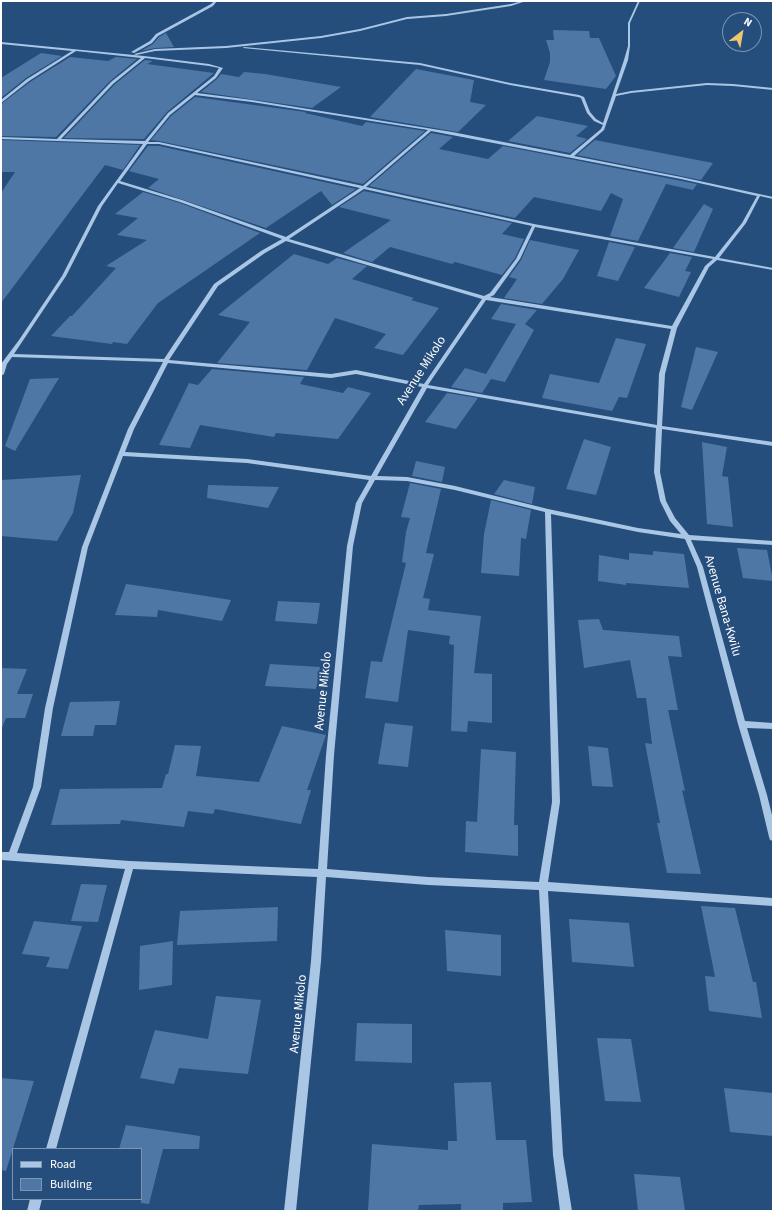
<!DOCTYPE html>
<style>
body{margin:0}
#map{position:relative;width:774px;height:1212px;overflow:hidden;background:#264e7c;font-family:"Source Sans 3",sans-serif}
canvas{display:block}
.frame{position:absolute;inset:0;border:2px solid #fff;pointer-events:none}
.legend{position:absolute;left:12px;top:1148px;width:130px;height:52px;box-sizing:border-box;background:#264e7c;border:1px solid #7d95b0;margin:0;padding:5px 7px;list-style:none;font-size:12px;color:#fff}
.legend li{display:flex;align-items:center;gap:8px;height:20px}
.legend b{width:20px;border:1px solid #7d95b0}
.north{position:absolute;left:722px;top:12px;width:40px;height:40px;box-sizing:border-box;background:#264e7c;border:1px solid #7d95b0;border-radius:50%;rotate:31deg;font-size:11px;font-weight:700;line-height:16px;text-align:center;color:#fff}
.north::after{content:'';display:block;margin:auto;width:14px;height:18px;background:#eec66f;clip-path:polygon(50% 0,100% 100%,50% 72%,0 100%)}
</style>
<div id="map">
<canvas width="774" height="1212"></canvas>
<div class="frame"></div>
<ul class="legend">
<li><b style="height:5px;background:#aac6e5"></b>Road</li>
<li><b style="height:11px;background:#4e77a5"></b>Building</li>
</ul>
<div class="north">N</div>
</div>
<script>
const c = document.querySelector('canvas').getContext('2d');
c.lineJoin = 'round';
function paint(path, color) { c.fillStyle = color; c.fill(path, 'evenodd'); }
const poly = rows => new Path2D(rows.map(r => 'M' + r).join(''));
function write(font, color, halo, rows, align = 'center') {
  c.font = font + ' "Source Sans 3",sans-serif'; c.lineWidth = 4; c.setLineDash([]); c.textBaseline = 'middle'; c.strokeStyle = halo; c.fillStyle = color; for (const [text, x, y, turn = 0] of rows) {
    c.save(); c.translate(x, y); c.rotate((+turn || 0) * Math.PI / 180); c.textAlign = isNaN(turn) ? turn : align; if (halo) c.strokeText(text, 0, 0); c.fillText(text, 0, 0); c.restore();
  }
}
const building = poly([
 [553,30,589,31,590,38,599,38,616,76,606,89,544,80,550,62,550,53,546,40,554,40],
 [166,33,174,47,155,48,141,51,153,44,159,37],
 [41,53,62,56,26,78,1,98,1,78],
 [70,57,108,61,116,57,137,59,110,81,56,137,1,136,1,104,30,82],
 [145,60,153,61,147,64,214,73,167,112,144,139,64,138,114,85],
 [416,69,474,80,470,102,486,105,458,132,370,117],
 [244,72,265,74,341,87,312,108,201,92,217,79,221,74,239,77],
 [195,97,306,112,305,113,362,126,366,122,425,131,363,184,159,141,151,140,171,116],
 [537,116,588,126,576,136,587,139,570,153,508,141],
 [431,133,453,137,439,149,488,159,503,146,697,184,693,190,666,184,638,241,610,236,623,199,611,193,601,211,534,197,515,218,369,186],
 [1,140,140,145,123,170,105,165,1,303,1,193,15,172,1,172],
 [595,140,646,150,713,163,701,180,577,155],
 [148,146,159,146,356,189,332,205,321,191,266,228,148,188,159,179,129,171],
 [364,191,512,223,502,234,524,239,515,258,502,275,455,262,452,264,390,247,372,262,343,253,391,220,339,207],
 [143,192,180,203,260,233,158,303,127,344,113,342,112,344,51,336,70,316,72,316,116,268,106,266,147,240,117,235,138,218,115,214],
 [704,204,713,209,694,252,673,248],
 [530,240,579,250,563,279,542,304,504,298,517,279,509,277,521,260],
 [609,242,635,247,618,281,597,276],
 [670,253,692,257,685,271,691,272,679,297,644,288],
 [294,254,328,264,337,258,367,266,352,279,414,298,411,300,439,308,403,355,374,348,386,334,335,318,307,370,217,363,250,322,218,315],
 [501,304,537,310,525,324,534,330,505,382,491,379,482,393,451,387,465,368,486,374,516,324,491,319],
 [616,338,646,344,627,398,619,397,612,411,542,398,550,374,599,383],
 [696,347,718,352,692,410,681,407],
 [212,369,304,377,300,384,343,393,348,387,371,393,338,439,276,433,274,437,200,425,190,448,159,445,189,383,198,385],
 [59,378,15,451,5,446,30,379],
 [447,393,478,398,456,429,425,422],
 [584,439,611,447,596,495,566,489],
 [702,442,727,447,722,476,728,477,733,527,707,524],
 [416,461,445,467,442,482,412,476],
 [81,475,73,513,57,541,1,536,1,480],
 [504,480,535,487,532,504,494,494],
 [410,483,441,489,426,553,434,554,423,598,430,599,428,610,481,616,474,673,492,674,492,723,468,721,467,732,451,731,454,645,449,644,450,636,408,630,398,702,365,698,371,661,382,662,406,563,402,562,406,532,410,518,401,517],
 [208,485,279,487,268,508,207,498],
 [491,500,531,510,526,539,521,538,519,576,481,573,484,534],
 [737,548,767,550,773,581,743,578],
 [653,551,684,554,689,588,626,583,626,585,598,581,599,555,629,560,629,553,653,555],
 [126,584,161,589,231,600,222,621,158,610,157,617,115,615],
 [278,601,320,603,317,624,275,621],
 [599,619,603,630,679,636,682,657,668,656,678,710,668,710,685,791,682,790,701,874,667,873,657,823,660,823,645,743,652,744,646,698,637,698,630,660,584,668,578,620],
 [270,664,320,667,316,689,265,686],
 [1,668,27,669,17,694,33,694,25,718,6,718,1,730],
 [120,701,116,725,95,725,93,736,61,736,70,702],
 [385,723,413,726,408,767,378,764],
 [282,726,326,735,307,790,311,790,301,824,215,809,213,814,188,811,184,827,121,820,120,824,51,825,60,789,162,788,166,774,168,774,175,745,201,746,196,776,259,782],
 [588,746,608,748,613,787,592,786],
 [481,749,516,752,514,825,518,825,518,856,465,852,466,821,477,822],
 [81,884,107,885,98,922,71,921],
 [701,906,735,908,753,982,756,982,762,1018,709,1011,705,976,715,977],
 [278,907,277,941,177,945,180,911],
 [569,919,629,923,634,967,572,962],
 [34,921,82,926,68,969,46,967,50,957,22,954],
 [445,930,501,935,501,976,447,971],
 [173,941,172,985,139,990,140,946],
 [216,996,261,1000,248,1074,179,1068,174,1084,140,1078,155,1030,208,1039],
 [357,1023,412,1024,412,1063,355,1061],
 [597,1038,631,1039,641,1102,605,1101],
 [1,1078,34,1081,6,1171,1,1170],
 [491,1082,496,1140,526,1140,532,1202,503,1203,503,1211,461,1211,461,1204,419,1205,418,1211,368,1211,372,1144,448,1150,448,1141,457,1141,454,1083],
 [724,1088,773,1093,773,1136,730,1132],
 [126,1125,200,1136,199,1149,163,1149,149,1204,141,1203,141,1149,119,1149],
 [634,1174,680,1177,685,1211,638,1211]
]);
const minor = poly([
 [214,1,217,1,213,6,158,36,152,43,134,53,131,52,150,41,156,34,211,4,214,1],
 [522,1,526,1,511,6,446,16,407,19,360,31,321,38,226,48,155,51,136,55,134,54,155,49,226,46,321,36,360,29,407,17,446,14,511,4,522,1],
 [638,1,640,1,630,23,630,46,628,60,616,94,631,91,707,83,733,84,773,88,773,90,733,86,707,85,631,93,616,96,604,130,574,156,681,177,773,197,773,199,760,196,746,223,719,258,773,268,773,270,717,260,709,267,677,328,665,374,662,426,773,442,773,446,662,429,660,472,666,501,675,518,689,535,773,541,773,545,691,540,703,567,745,721,773,723,773,729,747,728,767,795,773,819,773,841,770,840,769,837,759,795,738,724,697,567,685,539,638,532,551,514,560,802,548,882,773,898,773,906,548,891,563,1155,572,1211,560,1211,553,1155,539,890,428,885,326,877,321,961,296,1211,284,1211,311,961,317,877,133,869,56,1149,46,1149,125,869,1,860,1,852,9,852,33,787,45,708,82,547,128,429,163,362,12,357,7,364,4,374,1,376,1,364,19,340,62,276,98,206,143,144,1,139,1,137,57,139,111,82,141,58,76,51,29,81,1,103,1,100,27,79,72,51,1,44,1,42,144,56,209,64,223,68,216,78,197,93,252,100,452,132,570,155,601,129,603,125,594,121,587,113,581,98,578,97,510,85,420,65,243,48,244,47,420,63,510,83,579,95,584,97,590,112,596,119,603,123,624,60,628,46,628,23,638,1],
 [145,58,209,66,219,68,214,76,168,113,145,141,61,139,113,84,145,58],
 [195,95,252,102,428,130,363,186,159,142,148,142,170,115,195,95],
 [431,131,681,179,757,196,742,223,715,257,534,224,366,187,431,131],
 [147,144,159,144,360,188,286,237,182,200,120,181,147,144],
 [118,183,180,202,282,239,261,251,214,284,164,359,14,354,66,276,102,206,118,183],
 [364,189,532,226,516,259,490,293,484,296,289,239,364,189],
 [535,227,713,259,705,266,672,326,490,297,494,295,520,259,535,227],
 [286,241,482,299,424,384,356,370,331,374,169,360,218,286,265,253,286,241],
 [486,300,671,329,659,374,657,425,428,385,486,300],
 [168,363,331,378,356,374,422,387,371,476,247,459,125,452,134,429,168,363],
 [427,388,656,428,654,472,660,501,670,521,681,534,638,528,548,509,455,486,407,477,377,476,427,388],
 [123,456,247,463,369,480,356,503,347,546,326,755,318,869,130,861,17,853,41,787,53,708,88,547,123,456],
 [375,480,407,481,455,490,545,512,552,802,539,882,428,877,327,869,334,755,353,546,362,503,375,480],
 [30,1199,42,1199,39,1211,27,1211,30,1199]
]);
const streetNames = [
 ["Avenue Mikolo",422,371,-57],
 ["Avenue Bana-Kwilu",722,606,74],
 ["Avenue Mikolo",324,691,-84],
 ["Avenue Mikolo",299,1014,-84]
];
paint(building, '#4e77a5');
paint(minor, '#aac6e5');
write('13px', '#fff', '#264e7c', streetNames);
</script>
